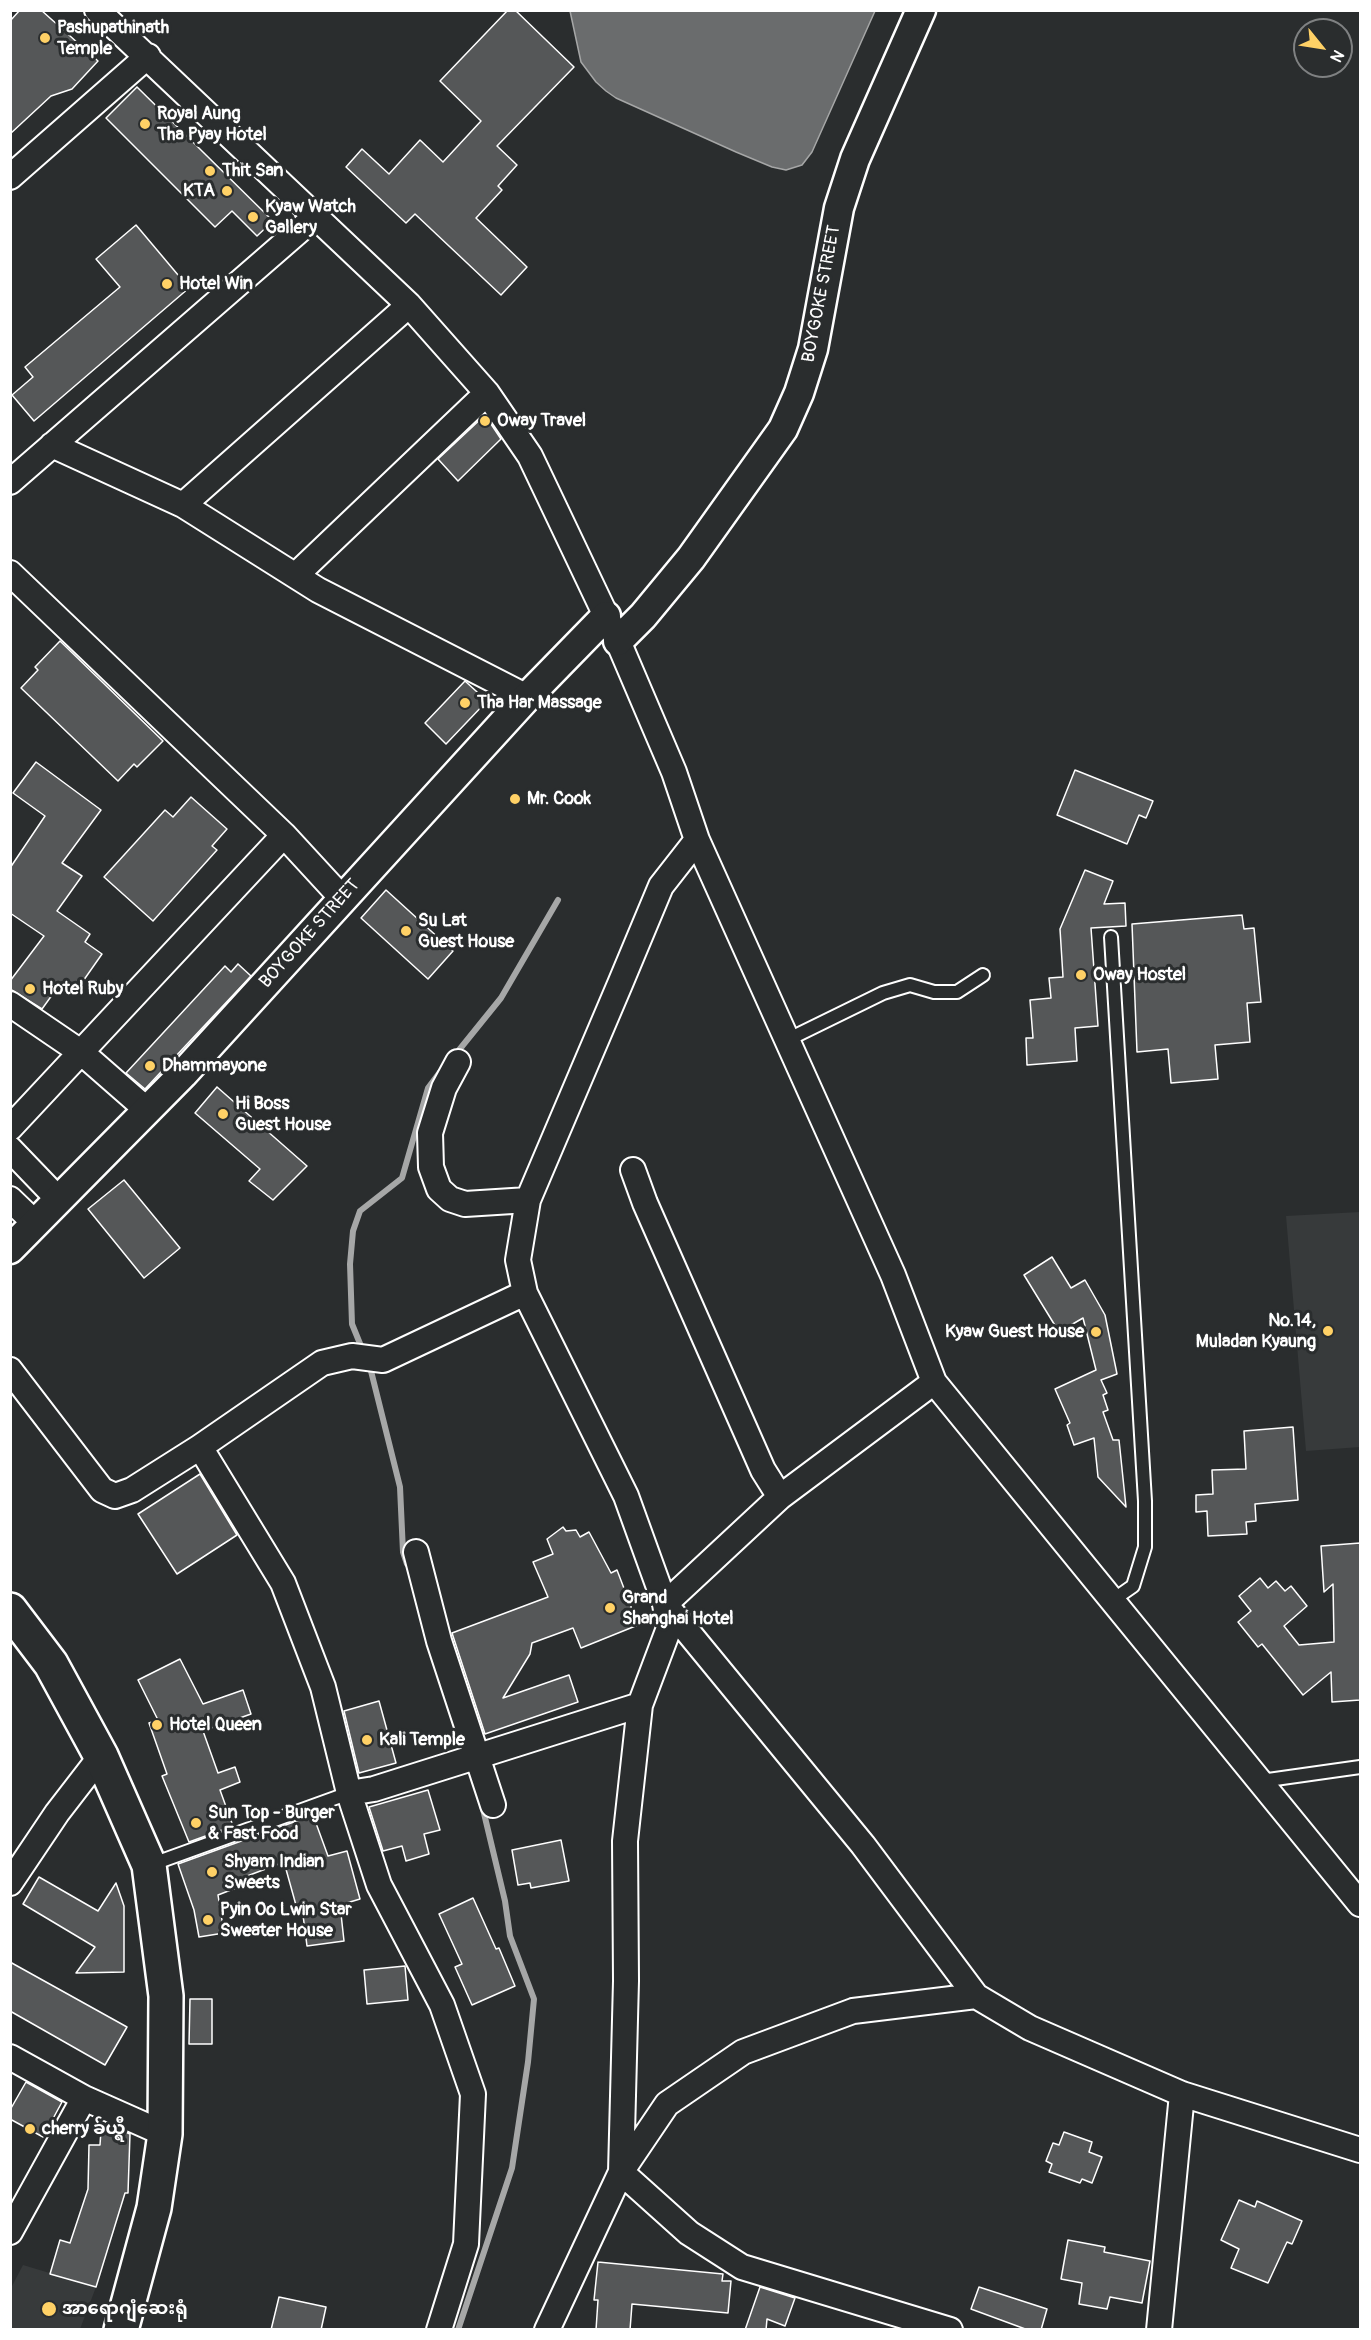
<!DOCTYPE html>
<meta charset="utf-8">
<style>
body{margin:0}
#map{position:relative;width:1371px;height:2340px;overflow:hidden;background:#2a2d2e;font-family:Pangolin,sans-serif}
canvas{display:block}
.frame{position:absolute;inset:0;border:12px solid #fff;pointer-events:none}
.north{position:absolute;left:1293px;top:18px;width:60px;height:60px;box-sizing:border-box;background:#2a2d2e;border:2px solid #7f8182;border-radius:50%;rotate:120deg;font-size:16px;font-weight:700;line-height:24px;text-align:center;color:#fff}
.north::after{content:'';display:block;margin:auto;width:21px;height:27px;background:#ffd166;clip-path:polygon(50% 0,100% 100%,50% 72%,0 100%)}
</style>
<div id="map">
<canvas width="1371" height="2340"></canvas>
<div class="frame"></div>
<div class="north">N</div>
</div>
<script>
const c = document.querySelector('canvas').getContext('2d');
c.lineJoin = 'round';
function paint(path, color) { c.fillStyle = color; c.fill(path, 'evenodd'); }
const poly = rows => new Path2D(rows.map(r => 'M' + r).join(''));
function strokePath(path, color, width, dash) { c.strokeStyle = color; c.lineWidth = width; c.lineCap = dash ? 'butt' : 'round'; c.setLineDash(dash || []); c.stroke(path); }
function write(font, color, halo, rows, align = 'center') {
  c.font = font + ' Pangolin,"Noto Sans Myanmar",sans-serif'; c.lineWidth = 6; c.setLineDash([]); c.textBaseline = 'middle'; c.strokeStyle = halo; c.fillStyle = color; for (const [text, x, y, turn = 0] of rows) {
    c.save(); c.translate(x, y); c.rotate((+turn || 0) * Math.PI / 180); c.textAlign = isNaN(turn) ? turn : align; if (halo) c.strokeText(text, 0, 0); c.fillText(text, 0, 0); c.restore();
  }
}
const built = poly([
 [1360,1212,1360,1447,1306,1451,1286,1216],
 [23,2265,96,2287,80,2329,11,2329,11,2288]
]);
const water = poly([
 [570,11,570,10,875,11,812,152,802,165,786,170,772,167,736,152,616,98,606,91,596,82,581,62,570,11]
]);
const stream = poly([
 [455,1055,501,998,558,900],
 [363,1351,352,1324,350,1264,353,1231,360,1211,402,1178,428,1088,440,1072],
 [369,1363,400,1487,403,1552,407,1564],
 [458,2330,512,2168,528,2062,534,1999,510,1936,505,1901,482,1805]
]);
const building = poly([
 [20,10,41,10,98,61,72,89,51,96,10,134,10,21,20,10],
 [508,10,515,10,574,67,497,146,517,165,498,186,502,190,476,218,527,267,501,295,415,214,406,223,346,167,362,149,389,174,420,140,443,162,481,121,440,81,508,10],
 [137,87,273,221,257,236,232,211,215,227,106,118,137,87],
 [136,225,189,288,34,421,12,395,33,377,25,367,120,287,96,259,136,225],
 [485,415,501,439,458,481,438,459,485,415],
 [60,641,163,741,137,767,134,764,118,781,21,688,38,670,35,667,60,641],
 [465,681,487,701,446,744,425,723,465,681],
 [36,762,101,810,62,863,82,876,57,911,90,934,85,942,102,954,74,994,60,984,42,1009,10,989,10,981,44,936,10,913,10,868,45,816,13,793,36,762],
 [1075,770,1153,801,1146,818,1139,815,1127,844,1057,815,1075,770],
 [191,797,227,829,212,846,217,850,153,921,104,877,165,810,173,817,191,797],
 [1085,870,1113,881,1104,904,1125,903,1126,926,1091,928,1098,1026,1075,1028,1077,1061,1027,1065,1026,1038,1033,1038,1030,1000,1051,998,1049,978,1063,977,1060,929,1085,870],
 [386,890,453,951,428,979,361,918,386,890],
 [1242,915,1244,929,1254,928,1261,1002,1247,1003,1250,1042,1215,1045,1218,1079,1171,1083,1168,1049,1137,1052,1132,924,1242,915],
 [238,964,251,976,145,1089,126,1073,225,966,231,972,238,964],
 [217,1087,307,1166,273,1200,249,1181,260,1169,195,1113,217,1087],
 [124,1180,180,1248,144,1278,88,1209,124,1180],
 [1052,1257,1071,1288,1085,1280,1105,1315,1117,1374,1101,1380,1107,1393,1103,1395,1108,1410,1103,1412,1113,1440,1119,1440,1126,1507,1098,1477,1094,1438,1074,1445,1067,1425,1070,1423,1055,1389,1096,1370,1083,1318,1059,1332,1024,1275,1052,1257],
 [1293,1427,1298,1500,1255,1504,1256,1521,1246,1522,1247,1534,1208,1536,1207,1511,1196,1512,1196,1495,1213,1494,1212,1470,1246,1469,1244,1431,1293,1427],
 [200,1474,237,1535,177,1574,138,1514,200,1474],
 [563,1527,566,1531,576,1530,580,1537,589,1532,611,1573,617,1570,638,1625,581,1648,573,1628,532,1643,530,1654,503,1698,569,1675,578,1702,485,1734,452,1633,548,1597,533,1562,553,1554,547,1539,563,1527],
 [1360,1543,1360,1700,1332,1702,1331,1672,1303,1695,1262,1644,1258,1647,1238,1622,1251,1611,1239,1596,1260,1578,1268,1588,1276,1581,1285,1591,1291,1586,1307,1606,1284,1626,1299,1645,1334,1642,1333,1584,1324,1592,1321,1546,1360,1543],
 [180,1659,203,1704,243,1690,251,1714,203,1731,218,1773,235,1767,240,1782,220,1790,233,1826,189,1842,162,1776,167,1774,149,1723,158,1720,138,1680,180,1659],
 [379,1701,396,1763,359,1773,344,1711,379,1701],
 [428,1790,440,1830,424,1834,429,1854,406,1861,402,1846,383,1851,369,1807,428,1790],
 [313,1815,328,1856,347,1851,360,1899,340,1905,344,1941,307,1946,303,1915,299,1916,284,1862,234,1881,236,1888,218,1895,224,1933,199,1937,194,1910,178,1864,313,1815],
 [561,1840,569,1881,531,1888,530,1883,518,1885,512,1850,561,1840],
 [39,1877,98,1911,116,1883,124,1906,124,1972,76,1973,95,1947,23,1904,39,1877],
 [473,1898,496,1949,499,1948,515,1986,472,2005,455,1967,462,1964,439,1914,473,1898],
 [10,1962,127,2027,105,2065,10,2011,10,1962],
 [405,1966,408,2000,367,2004,364,1970,405,1966],
 [190,1999,212,1999,212,2044,189,2044,190,1999],
 [26,2082,62,2102,43,2137,10,2119,10,2110,26,2082],
 [101,2130,121,2130,130,2134,128,2193,125,2193,96,2287,50,2274,60,2240,70,2243,88,2189,89,2145,100,2145,101,2130],
 [1064,2132,1092,2142,1089,2152,1102,2157,1092,2183,1082,2179,1080,2183,1049,2172,1052,2164,1046,2161,1053,2143,1059,2145,1064,2132],
 [1239,2200,1255,2207,1257,2201,1302,2221,1292,2244,1287,2242,1268,2283,1231,2268,1239,2249,1221,2240,1239,2200],
 [1068,2240,1105,2247,1104,2252,1150,2261,1142,2303,1110,2297,1107,2309,1079,2304,1082,2283,1061,2279,1068,2240],
 [598,2262,723,2274,722,2281,731,2281,728,2313,632,2304,630,2330,596,2330,598,2300,594,2300,598,2262],
 [760,2287,795,2298,785,2326,767,2319,766,2330,745,2330,760,2287],
 [979,2287,1047,2309,1041,2330,1028,2330,971,2309,979,2287],
 [279,2297,326,2307,321,2330,271,2330,279,2297]
]);
const service = poly([
 [1111,937,1145,1501,1145,1547,1133,1586,1113,1600],
 [787,1040,883,993,910,985,934,992,957,992,983,975],
 [1261,1781,1360,1767],
 [150,1865,349,1793]
]);
const minor = poly([
 [97,10,409,305,487,393,530,456,618,641,674,772,697,840,893,1275,934,1382,1360,1904],
 [10,177,148,56],
 [52,445,183,505,318,590,527,697],
 [10,482,316,216],
 [183,505,409,305],
 [10,573,284,835,342,898],
 [296,575,487,393],
 [697,840,661,886,620,984,528,1200,518,1260,525,1293,626,1496,665,1604,863,1845,976,1996,1030,2028,1182,2094,1360,2150],
 [10,1004,82,1053,146,1109],
 [458,1062,444,1088,430,1133,431,1167,439,1189,450,1199,465,1204,528,1200],
 [10,1128,284,835],
 [10,1149,59,1200],
 [633,1170,645,1203,763,1470,780,1497],
 [10,1199,36,1224],
 [10,1370,102,1490,115,1496,132,1490,200,1447,322,1363,352,1356,383,1360,525,1293],
 [934,1382,780,1497,665,1604,669,1628,640,1705,625,1841,626,1981,621,2172,689,2233,742,2267,950,2330],
 [200,1447,283,1583,323,1687,349,1793,379,1885,442,2005,473,2094,466,2244,439,2330],
 [416,1552,439,1641,493,1805],
 [349,1793,374,1789,640,1705],
 [10,1883,57,1813,101,1756],
 [10,2057,84,2098,165,2134],
 [10,2232,84,2098],
 [547,2330,621,2172,667,2104,743,2052,853,2011,976,1996],
 [1159,2330,1182,2094]
]);
const tertiary = poly([
 [618,641,643,616,691,558,783,429,799,393,813,349,839,208,855,159,921,10],
 [10,1249,183,1074,527,697,606,616]
]);
const trunk = poly([
 [10,1610,51,1664,101,1756,149,1865,166,1996,165,2134,154,2208,121,2330]
]);
const markers = [
 [45,38,6,"#ffd166"],
 [145,124,6,"#ffd166"],
 [210,171,6,"#ffd166"],
 [227,191,6,"#ffd166"],
 [253,217,6,"#ffd166"],
 [167,284,6,"#ffd166"],
 [485,421,6,"#ffd166"],
 [465,703,6,"#ffd166"],
 [515,799,6,"#ffd166"],
 [406,931,6,"#ffd166"],
 [1081,975,6,"#ffd166"],
 [30,989,6,"#ffd166"],
 [150,1066,6,"#ffd166"],
 [223,1114,6,"#ffd166"],
 [1328,1331,6,"#ffd166"],
 [1096,1332,6,"#ffd166"],
 [610,1608,6,"#ffd166"],
 [157,1725,6,"#ffd166"],
 [367,1740,6,"#ffd166"],
 [196,1823,6,"#ffd166"],
 [212,1872,6,"#ffd166"],
 [208,1920,6,"#ffd166"],
 [30,2129,6,"#ffd166"],
 [49,2309,8,"#ffd166"]
];
const poiNames = [
 ["Pashupathinath",57,28],
 ["Temple",57,49],
 ["Royal Aung",157,114],
 ["Tha Pyay Hotel",157,135],
 ["Thit San",222,171],
 ["KTA",215,191,"right"],
 ["Kyaw Watch",265,207],
 ["Gallery",265,228],
 ["Hotel Win",179,284],
 ["Oway Travel",497,421],
 ["Tha Har Massage",477,703],
 ["Mr. Cook",527,799],
 ["Su Lat",418,921],
 ["Guest House",418,942],
 ["Oway Hostel",1093,975],
 ["Hotel Ruby",42,989],
 ["Dhammayone",162,1066],
 ["Hi Boss",235,1104],
 ["Guest House",235,1125],
 ["No.14,",1316,1321,"right"],
 ["Muladan Kyaung",1316,1342,"right"],
 ["Kyaw Guest House",1084,1332,"right"],
 ["Grand",622,1598],
 ["Shanghai Hotel",622,1619],
 ["Hotel Queen",169,1725],
 ["Kali Temple",379,1740],
 ["Sun Top - Burger",208,1813],
 ["& Fast Food",208,1834],
 ["Shyam Indian",224,1862],
 ["Sweets",224,1883],
 ["Pyin Oo Lwin Star",220,1910],
 ["Sweater House",220,1931],
 ["cherry ခ်ယ္ရီ",42,2129],
 ["အာရောဂျံဆေးရုံ",62,2309]
];
const streetNames = [
 ["BOYGOKE STREET",822,294,-79],
 ["BOYGOKE STREET",310,934,-48]
];
paint(built, '#373a3b');
paint(water, '#6a6c6d');
strokePath(water, '#a6a7a7', 1.5);
strokePath(stream, '#a6a7a7', 6);
paint(building, '#555758');
strokePath(building, '#fff', 1.5);
strokePath(service, '#fff', 16);
strokePath(minor, '#fff', 28);
strokePath(tertiary, '#fff', 33);
strokePath(trunk, '#fff', 38);
strokePath(service, '#2a2d2e', 12);
strokePath(minor, '#2a2d2e', 24);
strokePath(tertiary, '#2a2d2e', 28);
strokePath(trunk, '#2a2d2e', 33);
for (const [x, y, r, color] of markers) { const dot = new Path2D(); dot.arc(x, y, r, 0, 2 * Math.PI); c.fillStyle = color; c.fill(dot); strokePath(dot, '#2a2d2e', 2); }
write('bold 18px', '#fff', '#2a2d2e', poiNames, 'left');
write('18px', '#fff', '#2a2d2e', streetNames);
</script>
